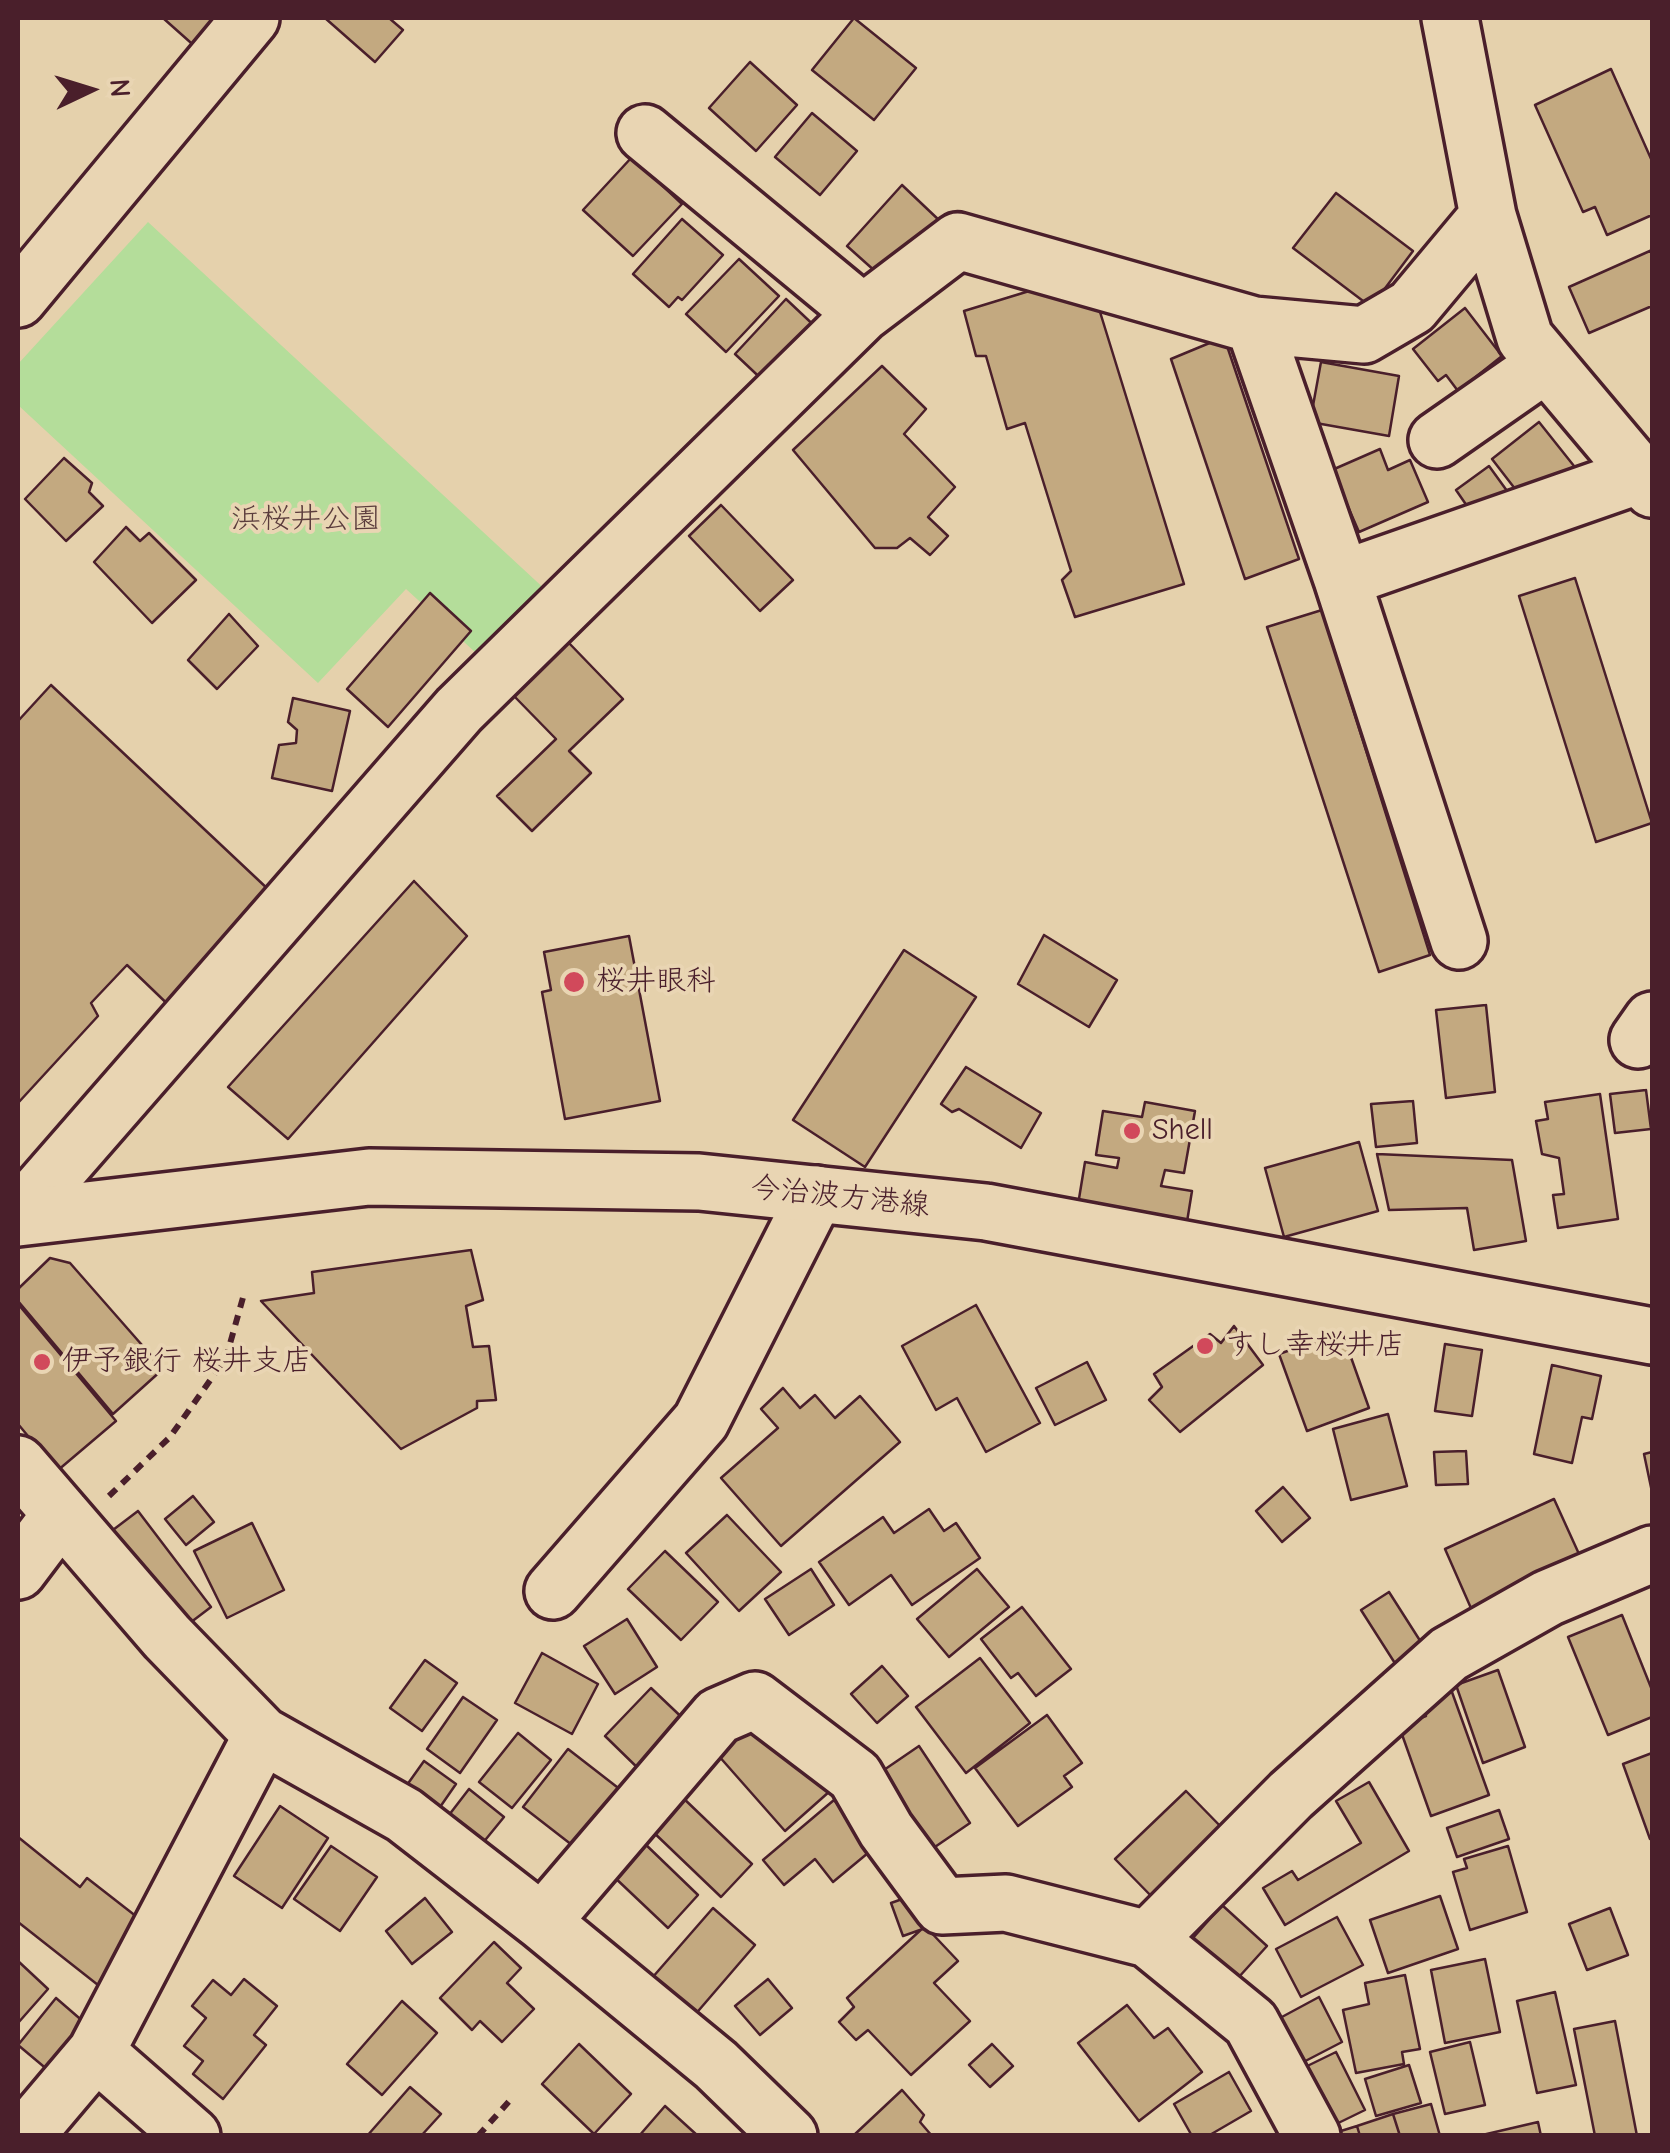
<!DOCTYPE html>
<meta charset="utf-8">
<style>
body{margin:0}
#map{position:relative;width:1670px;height:2153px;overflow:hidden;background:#e5d1ac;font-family:"Comic Neue",sans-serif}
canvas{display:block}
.frame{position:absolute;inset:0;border:20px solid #4a1f2b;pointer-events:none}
.north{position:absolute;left:40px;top:40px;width:100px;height:100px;-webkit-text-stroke:8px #e9d5b3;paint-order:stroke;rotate:86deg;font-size:28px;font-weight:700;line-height:40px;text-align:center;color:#4a1f2b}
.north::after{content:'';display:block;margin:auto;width:35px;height:45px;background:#4a1f2b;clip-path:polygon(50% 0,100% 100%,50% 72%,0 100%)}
</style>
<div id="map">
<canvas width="1670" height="2153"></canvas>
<div class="frame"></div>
<div class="north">N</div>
</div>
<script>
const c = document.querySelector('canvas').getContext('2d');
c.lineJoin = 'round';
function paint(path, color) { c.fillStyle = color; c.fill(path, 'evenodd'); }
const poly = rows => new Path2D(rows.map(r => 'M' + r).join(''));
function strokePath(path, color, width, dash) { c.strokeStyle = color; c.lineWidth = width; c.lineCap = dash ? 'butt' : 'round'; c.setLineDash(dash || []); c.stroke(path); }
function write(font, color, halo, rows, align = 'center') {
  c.font = font + ' "Comic Neue","Klee One",sans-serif'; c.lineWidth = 8; c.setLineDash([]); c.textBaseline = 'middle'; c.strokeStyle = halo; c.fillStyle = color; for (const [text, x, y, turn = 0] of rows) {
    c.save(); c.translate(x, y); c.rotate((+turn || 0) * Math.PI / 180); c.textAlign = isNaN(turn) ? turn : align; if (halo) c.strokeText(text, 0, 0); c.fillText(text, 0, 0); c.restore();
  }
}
const green = poly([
 [148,222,562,605,499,674,406,589,318,683,18,405,18,364]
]);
const building = poly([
 [163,18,244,18,208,58,163,18],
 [325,18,389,18,403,30,375,62,325,18],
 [854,18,916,68,874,120,812,70,854,18],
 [750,62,797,105,756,151,709,108,750,62],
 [1611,69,1652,161,1652,215,1607,235,1595,207,1583,212,1535,105,1611,69],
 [812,113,857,151,820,195,775,157,812,113],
 [632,157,682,204,633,256,583,210,632,157],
 [902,185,941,222,886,281,847,246,902,185],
 [1336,193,1413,251,1371,307,1293,248,1336,193],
 [682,219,723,255,682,300,678,297,669,307,633,274,682,219],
 [1652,250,1652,306,1589,333,1569,287,1652,250],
 [739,259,779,296,726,352,686,314,739,259],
 [1088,273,1184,584,1075,617,1062,580,1071,571,1025,423,1007,429,986,356,976,356,964,311,1088,273],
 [786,299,822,333,771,388,735,354,786,299],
 [1465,308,1502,356,1458,391,1446,375,1438,381,1413,349,1465,308],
 [1224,337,1299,559,1245,579,1171,359,1224,337],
 [1321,362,1399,376,1389,436,1310,422,1321,362],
 [882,366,926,409,904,434,955,487,928,517,948,536,930,555,910,538,897,548,875,548,793,450,882,366],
 [1539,422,1574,466,1526,503,1492,459,1539,422],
 [1380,449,1388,470,1410,460,1428,502,1359,532,1332,470,1380,449],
 [64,458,92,483,89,492,103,506,66,541,25,499,64,458],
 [1489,466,1510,495,1476,519,1456,490,1489,466],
 [721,505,793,580,760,611,689,536,721,505],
 [126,527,140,541,149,533,196,580,152,623,94,562,126,527],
 [1575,578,1652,823,1596,842,1519,596,1575,578],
 [430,593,471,631,388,727,347,689,430,593],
 [1322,610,1430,955,1379,972,1267,627,1322,610],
 [229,614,258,646,217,689,188,660,229,614],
 [568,642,623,699,569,751,591,773,532,831,497,796,556,739,513,695,568,642],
 [51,685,287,907,182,1018,127,965,91,1003,98,1016,18,1103,18,721,51,685],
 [293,698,350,711,332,791,272,778,279,745,296,743,297,730,288,722,293,698],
 [414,881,467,936,288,1139,228,1087,414,881],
 [1044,935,1117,980,1089,1027,1018,984,1044,935],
 [629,936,660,1101,565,1119,542,992,551,990,544,952,629,936],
 [904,950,976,997,865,1167,793,1120,904,950],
 [1486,1005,1495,1092,1446,1098,1436,1010,1486,1005],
 [966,1067,1041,1113,1021,1148,959,1109,952,1112,941,1104,966,1067],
 [1646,1090,1651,1129,1615,1133,1610,1094,1646,1090],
 [1600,1094,1618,1219,1558,1228,1553,1195,1564,1194,1559,1158,1542,1154,1536,1121,1548,1119,1545,1102,1600,1094],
 [1413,1101,1417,1143,1376,1147,1371,1104,1413,1101],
 [1145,1102,1195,1111,1184,1173,1165,1170,1161,1186,1192,1191,1185,1234,1076,1217,1085,1162,1117,1168,1119,1158,1096,1155,1103,1111,1142,1117,1145,1102],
 [1359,1142,1378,1211,1284,1237,1265,1168,1359,1142],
 [1377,1154,1512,1160,1526,1241,1474,1250,1467,1208,1389,1210,1377,1154],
 [471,1250,483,1300,466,1306,473,1347,489,1346,496,1400,477,1401,477,1408,401,1449,261,1301,314,1293,312,1272,471,1250],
 [50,1258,70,1263,163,1369,113,1414,18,1301,18,1289,50,1258],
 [18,1304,116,1421,57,1471,18,1424,18,1304],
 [976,1305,1040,1423,986,1452,957,1398,936,1410,902,1346,976,1305],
 [1234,1326,1263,1365,1180,1432,1149,1400,1162,1387,1154,1374,1210,1334,1221,1343,1234,1326],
 [1342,1332,1369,1408,1307,1431,1279,1354,1342,1332],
 [1445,1344,1482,1350,1472,1416,1435,1411,1445,1344],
 [1087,1362,1106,1400,1055,1425,1036,1388,1087,1362],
 [1552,1365,1601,1376,1592,1419,1582,1417,1572,1463,1534,1454,1552,1365],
 [783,1388,800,1408,815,1395,835,1418,860,1396,900,1442,781,1546,721,1478,778,1428,761,1409,783,1388],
 [1388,1414,1407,1486,1351,1500,1333,1429,1388,1414],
 [1466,1451,1468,1484,1436,1485,1434,1452,1466,1451],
 [1652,1452,1652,1492,1644,1454,1652,1452],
 [1283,1487,1310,1518,1282,1542,1256,1511,1283,1487],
 [193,1496,214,1522,186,1545,165,1519,193,1496],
 [1554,1499,1584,1565,1474,1615,1445,1549,1554,1499],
 [929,1509,944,1531,956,1523,980,1558,912,1605,891,1575,849,1605,819,1562,883,1517,894,1533,929,1509],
 [138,1511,211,1607,178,1632,105,1536,138,1511],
 [727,1515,781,1572,739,1611,686,1553,727,1515],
 [252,1523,284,1590,227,1618,194,1551,252,1523],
 [665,1551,718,1602,681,1640,628,1589,665,1551],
 [811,1569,834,1605,789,1635,765,1599,811,1569],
 [977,1569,1009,1607,949,1657,917,1619,977,1569],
 [1389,1592,1426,1650,1398,1668,1361,1610,1389,1592],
 [1022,1607,1071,1669,1036,1696,1018,1673,1011,1678,981,1639,1022,1607],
 [1622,1615,1652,1690,1652,1717,1608,1735,1568,1637,1622,1615],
 [627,1619,657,1667,615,1694,584,1646,627,1619],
 [542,1653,598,1684,572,1734,515,1703,542,1653],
 [980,1658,1030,1723,966,1773,916,1707,980,1658],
 [425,1660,457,1683,422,1731,390,1708,425,1660],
 [882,1666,908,1696,877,1723,851,1694,882,1666],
 [1498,1670,1525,1747,1483,1763,1456,1685,1498,1670],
 [1448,1681,1489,1795,1431,1816,1399,1726,1426,1716,1418,1693,1448,1681],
 [651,1688,693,1728,646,1776,605,1736,651,1688],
 [463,1697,497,1720,460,1773,427,1749,463,1697],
 [745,1715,830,1791,785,1831,710,1746,745,1715],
 [1047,1715,1082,1763,1064,1776,1072,1787,1018,1826,975,1768,1047,1715],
 [518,1733,551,1760,512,1808,479,1782,518,1733],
 [919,1746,970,1823,929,1851,878,1774,919,1746],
 [568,1749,626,1794,581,1852,523,1807,568,1749],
 [1652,1753,1652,1838,1650,1839,1623,1764,1652,1753],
 [424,1761,456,1784,429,1823,397,1799,424,1761],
 [1369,1782,1409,1851,1285,1925,1263,1888,1292,1871,1298,1880,1361,1843,1336,1801,1369,1782],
 [469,1789,504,1817,473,1855,439,1828,469,1789],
 [1186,1791,1227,1833,1156,1901,1115,1859,1186,1791],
 [680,1795,752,1864,721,1897,649,1828,680,1795],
 [834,1800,874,1848,833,1882,815,1859,784,1885,763,1860,834,1800],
 [280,1806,328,1838,282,1908,234,1876,280,1806],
 [1499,1810,1509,1839,1457,1857,1447,1828,1499,1810],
 [18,1837,80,1887,87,1878,146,1924,98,1985,18,1922,18,1837],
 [642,1841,698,1895,668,1928,611,1874,642,1841],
 [331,1846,377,1877,340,1931,294,1899,331,1846],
 [1508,1846,1527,1912,1470,1930,1453,1872,1467,1868,1464,1859,1508,1846],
 [922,1892,934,1925,903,1936,891,1903,922,1892],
 [1440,1896,1458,1949,1388,1973,1370,1920,1440,1896],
 [425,1898,452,1932,412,1964,386,1931,425,1898],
 [1222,1905,1267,1946,1238,1978,1193,1938,1222,1905],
 [713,1908,755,1945,687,2024,645,1986,713,1908],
 [1610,1908,1628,1955,1587,1970,1569,1924,1610,1908],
 [1337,1917,1363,1965,1301,1997,1276,1949,1337,1917],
 [925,1926,958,1961,934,1983,970,2021,911,2075,868,2030,856,2040,839,2022,854,2007,847,1998,925,1926],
 [494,1942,521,1968,507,1983,534,2009,502,2042,480,2021,472,2030,440,1998,494,1942],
 [1485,1959,1500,2032,1445,2043,1431,1970,1485,1959],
 [18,1961,48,1989,18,2023,18,1961],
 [1405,1975,1420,2049,1402,2052,1404,2064,1356,2073,1343,2010,1369,2004,1365,1983,1405,1975],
 [244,1979,277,2006,254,2035,266,2045,223,2099,193,2074,203,2061,184,2046,206,2018,192,2006,213,1980,231,1995,244,1979],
 [768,1979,792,2008,760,2035,735,2006,768,1979],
 [1555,1992,1576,2085,1537,2093,1517,2001,1555,1992],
 [1319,1997,1342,2042,1290,2069,1267,2025,1319,1997],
 [56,1998,93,2030,55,2076,18,2045,56,1998],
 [402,2001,437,2033,382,2095,347,2064,402,2001],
 [1127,2005,1154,2038,1168,2028,1202,2072,1139,2121,1078,2043,1127,2005],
 [1615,2021,1637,2136,1595,2136,1574,2029,1615,2021],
 [1470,2042,1485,2105,1445,2114,1430,2052,1470,2042],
 [579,2044,631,2094,594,2134,542,2084,579,2044],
 [992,2044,1013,2066,990,2087,969,2065,992,2044],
 [1336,2052,1365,2110,1326,2129,1297,2071,1336,2052],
 [1409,2065,1421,2103,1376,2116,1365,2079,1409,2065],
 [1229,2072,1251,2111,1208,2136,1192,2136,1174,2104,1229,2072],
 [410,2087,441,2114,421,2136,367,2136,410,2087],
 [902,2090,924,2115,920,2122,932,2136,853,2136,902,2090],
 [1431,2104,1440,2136,1400,2136,1393,2114,1431,2104],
 [665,2106,698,2136,639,2136,665,2106],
 [1393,2114,1400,2136,1360,2136,1357,2126,1393,2114],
 [1538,2122,1541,2136,1478,2136,1538,2122],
 [1357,2126,1360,2136,1328,2135,1357,2126]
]);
const path = poly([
 [109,1496,170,1437,226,1358,244,1294],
 [478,2136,512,2098]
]);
const minor = poly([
 [1450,18,1488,216,1525,338,1652,489],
 [645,133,863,313],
 [18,299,251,18],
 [1254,325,1342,579,1459,941],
 [1437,440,1546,364],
 [1342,579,1640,475],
 [1638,1040,1652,1020],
 [18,1216,459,710,863,313,958,241,1254,325,1364,335,1412,307,1488,216],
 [18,1464,167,1637,262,1735,404,1815,542,1922,718,1716,755,1700,855,1776,886,1830,942,1906,1006,1903,1148,1939,1251,2023,1312,2136],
 [18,1571,61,1514],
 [553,1591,701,1421,816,1194],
 [542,1922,716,2065,789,2136],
 [1148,1939,1291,1795,1449,1654,1548,1598,1652,1554],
 [96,2052,192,2136],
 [25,2136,96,2052,262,1735]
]);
const major = poly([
 [18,1218,369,1177,699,1182,986,1212,1652,1336]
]);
const markers = [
 [574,982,12,"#d1495b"],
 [1132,1131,10,"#d1495b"],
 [1205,1346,10,"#d1495b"],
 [42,1362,10,"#d1495b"]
];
const parkNames = [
 ["浜桜井公園",306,520]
];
const poiNames = [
 ["桜井眼科",596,982],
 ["Shell",1152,1131],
 ["すし幸桜井店",1225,1346],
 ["伊予銀行 桜井支店",62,1362]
];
const streetNames = [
 ["今治波方港線",840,1197,6]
];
paint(green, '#b4dd9a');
paint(building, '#c3a980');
strokePath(building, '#4a1f2b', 2.5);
strokePath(minor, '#4a1f2b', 62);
strokePath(major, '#4a1f2b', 62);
strokePath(path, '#4a1f2b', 6, [10, 8]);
strokePath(minor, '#e9d5b3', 55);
strokePath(major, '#e9d5b3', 55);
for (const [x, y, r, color] of markers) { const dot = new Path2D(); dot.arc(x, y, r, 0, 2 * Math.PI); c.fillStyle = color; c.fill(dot); strokePath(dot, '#e9d5b3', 4); }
write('30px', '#5a3c3c', '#e9d5b3', parkNames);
write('30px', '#4a1f2b', '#e9d5b3', poiNames, 'left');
write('30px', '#4a1f2b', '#e9d5b3', streetNames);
</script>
